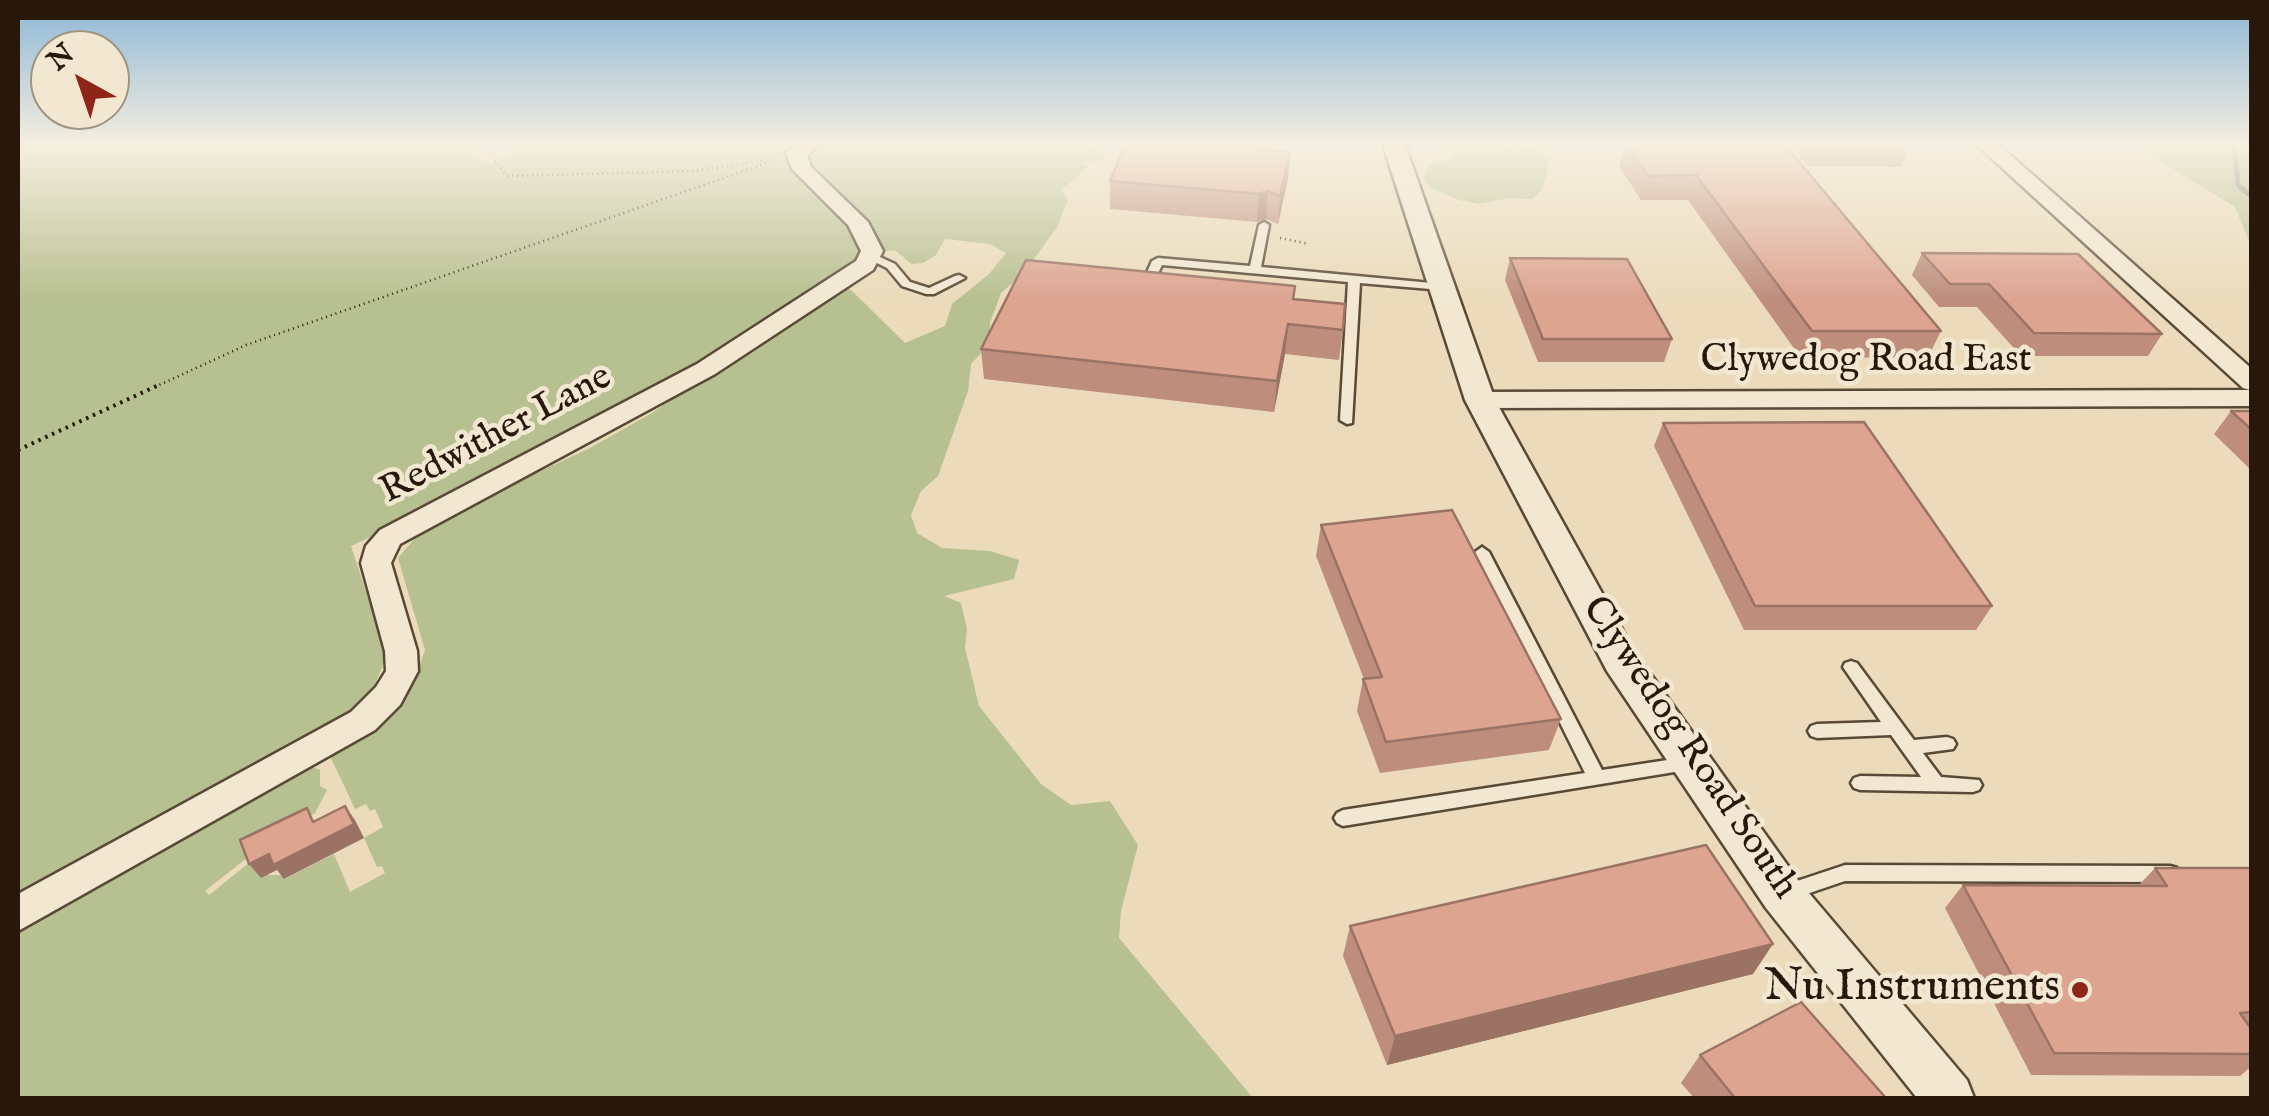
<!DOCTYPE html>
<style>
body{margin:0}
#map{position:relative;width:2269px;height:1116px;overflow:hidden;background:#ebdbba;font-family:"IM FELL English",serif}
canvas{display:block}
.frame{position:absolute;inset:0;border:20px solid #28180b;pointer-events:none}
.north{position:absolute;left:30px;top:30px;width:100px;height:100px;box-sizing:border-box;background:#f2e8d2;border:2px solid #a19582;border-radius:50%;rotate:320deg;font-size:28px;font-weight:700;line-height:40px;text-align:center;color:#28180b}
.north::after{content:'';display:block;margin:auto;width:35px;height:45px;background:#8f2418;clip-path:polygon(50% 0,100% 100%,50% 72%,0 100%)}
</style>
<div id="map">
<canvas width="2269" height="1116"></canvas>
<div class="frame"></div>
<div class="north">N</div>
</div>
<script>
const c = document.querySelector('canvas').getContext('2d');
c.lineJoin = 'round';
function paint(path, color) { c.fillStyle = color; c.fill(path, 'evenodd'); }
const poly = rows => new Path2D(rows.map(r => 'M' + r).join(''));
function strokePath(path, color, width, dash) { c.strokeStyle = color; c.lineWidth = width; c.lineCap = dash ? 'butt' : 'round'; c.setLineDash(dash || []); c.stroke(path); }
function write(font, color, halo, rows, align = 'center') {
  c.font = font + ' "IM FELL English",serif'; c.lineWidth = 9; c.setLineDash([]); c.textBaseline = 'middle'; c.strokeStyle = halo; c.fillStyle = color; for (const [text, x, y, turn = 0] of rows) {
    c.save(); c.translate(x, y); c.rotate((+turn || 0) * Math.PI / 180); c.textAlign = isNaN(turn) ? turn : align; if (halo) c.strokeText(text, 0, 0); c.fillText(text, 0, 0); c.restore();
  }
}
const green = poly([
 [18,145,456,145,489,164,535,145,802,145,793,152,850,223,866,253,852,269,677,379,513,470,351,546,387,656,375,684,352,712,280,755,201,792,18,896],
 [1080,145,1105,151,1105,161,1081,162,1088,167,1062,189,1068,200,1057,227,1024,273,1001,293,990,323,989,344,971,364,968,391,938,476,921,491,911,515,917,533,942,548,990,551,1019,560,1014,579,944,596,961,603,967,629,965,648,979,706,1041,784,1071,805,1110,801,1138,845,1121,911,1119,938,1253,1098,18,1098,18,921,285,770,305,764,320,770,320,786,327,790,315,813,252,854,205,891,209,895,254,859,266,875,283,875,285,879,334,854,350,892,385,873,382,866,377,867,364,838,383,827,375,809,370,811,366,804,355,809,329,754,402,686,414,681,425,650,398,558,428,523,588,449,652,413,705,376,743,357,847,286,905,343,945,326,952,304,989,274,1006,253,990,244,945,239,936,255,923,263,911,264,895,250,878,252,808,160,815,152,824,145],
 [1451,145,1538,148,1547,158,1548,170,1542,190,1532,199,1510,198,1479,204,1458,200,1430,187,1423,177,1427,166,1454,157],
 [2141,145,2251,145,2251,246,2235,207,2163,163]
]);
const stream = poly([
 [2234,145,2238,185,2252,197]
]);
const pathFar1 = poly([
 [482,145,507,176,695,171,772,159],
 [1280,238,1309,244],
 [155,387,246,345,778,159]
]);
const path = poly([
 [18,450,161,384]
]);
const service = poly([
 [1264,222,1269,225,1261,267,1442,284,1448,287,1442,290,1360,283,1352,423,1347,424,1340,420,1348,282,1162,265,1150,290,1142,290,1140,288,1152,261,1158,258,1250,266,1259,225,1264,222],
 [869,252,895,264,910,282,929,288,955,276,959,275,965,278,934,294,926,294,902,286,887,268,865,257,863,255,869,252],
 [1482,547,1489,552,1602,770,1687,757,1693,759,1696,764,1693,769,1343,826,1337,823,1334,818,1337,813,1343,810,1585,773,1475,552,1482,547],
 [1851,661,1857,663,1914,740,1947,737,1953,739,1956,744,1953,749,1923,753,1941,777,1979,780,1982,785,1979,790,1973,792,1860,790,1854,788,1851,783,1854,778,1860,776,1921,777,1891,735,1817,738,1811,736,1808,731,1811,726,1817,724,1881,722,1843,667,1845,663,1851,661],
 [1845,865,2170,866,2177,868,2180,874,2177,880,2170,882,1845,881,1786,901,1779,899,1776,893,1779,887,1845,865]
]);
const minor = poly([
 [795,145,819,145,807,155,811,167,868,222,883,251,873,270,715,374,400,544,391,563,417,651,418,671,400,705,375,730,18,931,18,894,351,712,376,687,386,671,385,651,361,563,366,546,380,530,697,364,856,261,861,251,848,225,792,169,786,153,795,145],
 [1977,145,1999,145,2252,369,2252,406,1480,408,1467,400,1480,392,2250,390,2243,388,1977,145]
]);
const tertiary = poly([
 [1383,145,1405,145,1495,400,1634,651,1798,880,1967,1080,1974,1098,1917,1098,1766,908,1607,671,1465,400,1383,145]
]);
const wall = poly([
 [1266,145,1265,150,1290,152,1288,178,1278,224,1266,219,1257,222,1110,209,1110,181],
 [1625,145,1785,145,1941,331,1928,357,1801,358,1688,200,1641,200,1619,166],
 [1790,145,1911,145,1901,167,1807,166],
 [1922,253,2162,334,2148,356,2021,356,1977,307,1939,307,1912,275],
 [1510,258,1672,339,1664,362,1538,362,1505,280],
 [1293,299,1343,330,1339,360,1285,354,1274,412,984,379,981,349],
 [2231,411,2252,411,2252,471,2214,434],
 [1663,423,1992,606,1976,630,1744,630,1654,446],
 [1321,525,1561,719,1549,750,1380,773,1357,711,1363,679,1364,679,1316,556],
 [2155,868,2252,868,2252,1066,2240,1076,2031,1075,1945,908,1963,885,2138,886],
 [1350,926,1753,974,1387,1065,1343,956],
 [1700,1055,1886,1098,1694,1098,1681,1083]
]);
const shadedWall = poly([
 [1290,152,1288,178,1278,224,1280,196],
 [1268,191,1266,219,1257,222,1259,194],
 [1288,324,1285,354,1274,412,1277,381],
 [345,806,355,820,364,838,284,879,277,870,261,878,249,864],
 [1773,944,1753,974,1387,1065,1395,1036]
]);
const building = poly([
 [1125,145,1262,145,1261,149,1290,152,1280,196,1268,191,1259,194,1110,181,1125,145],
 [1628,145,1785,145,1941,331,1812,331,1696,175,1648,176,1628,145],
 [1922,253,2078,254,2162,334,2034,333,1989,284,1950,284,1922,253],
 [1510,258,1627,259,1672,339,1543,339,1510,258],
 [1026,260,1295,286,1293,299,1345,304,1343,330,1288,324,1277,381,981,349,1026,260],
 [2231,411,2252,411,2252,430,2231,411],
 [1864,422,1992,606,1755,606,1663,423,1864,422],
 [1452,510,1561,719,1386,742,1363,679,1382,677,1321,525,1452,510],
 [345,806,354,824,273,865,269,854,249,864,240,840,307,808,313,822,345,806],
 [1706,845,1773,944,1395,1036,1350,926,1706,845],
 [2155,868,2252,868,2252,1012,2240,1013,2252,1030,2252,1054,2054,1053,1963,885,2167,886,2155,868],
 [1801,1002,1886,1098,1735,1098,1700,1055,1801,1002]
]);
const markers = [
 [2080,990,10,"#8f2418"]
];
const streetNames = [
 ["Clywedog Road East",1866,362],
 ["Redwither Lane",497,436,-28],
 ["Clywedog Road South",1688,749,56]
];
const nearPoinames = [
 ["Nu Instruments",2060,990]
];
paint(green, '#b7c090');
strokePath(stream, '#6f7875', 5);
strokePath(service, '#594937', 5);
strokePath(minor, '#594937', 5);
strokePath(tertiary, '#594937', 5);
strokePath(pathFar1, '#28180b', 2.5, [1, 4]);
strokePath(path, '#28180b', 4, [2.5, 5]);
paint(service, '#f2e8d2');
paint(minor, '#f2e8d2');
paint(tertiary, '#f2e8d2');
paint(wall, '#be8d7c');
paint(shadedWall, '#9b7365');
paint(building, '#dda490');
strokePath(building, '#9b7365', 2.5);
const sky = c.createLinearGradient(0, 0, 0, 301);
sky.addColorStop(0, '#8bb6d6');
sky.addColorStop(0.48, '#f6efe0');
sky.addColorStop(1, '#f6efe000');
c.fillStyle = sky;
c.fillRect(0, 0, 2269, 301);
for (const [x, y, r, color] of markers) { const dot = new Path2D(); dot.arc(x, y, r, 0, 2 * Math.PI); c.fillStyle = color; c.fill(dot); strokePath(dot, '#f2e8d2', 4); }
write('38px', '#28180b', '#f2e8d2', streetNames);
write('45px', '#28180b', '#f2e8d2', nearPoinames, 'right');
</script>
